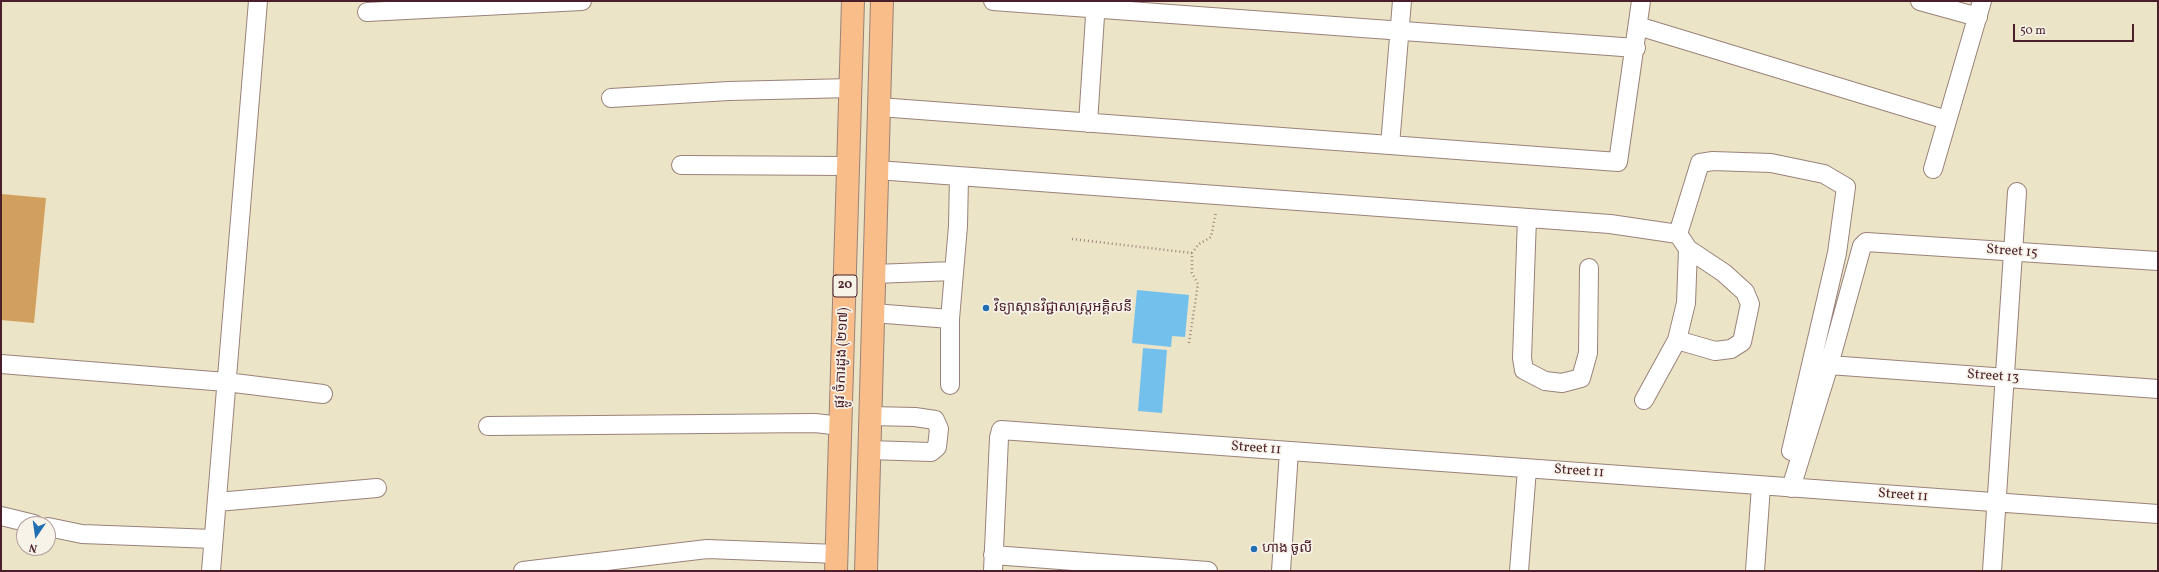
<!DOCTYPE html>
<meta charset="utf-8">
<style>
body{margin:0}
#map{position:relative;width:2159px;height:572px;overflow:hidden;background:#ebe4c7;font-family:Vollkorn,serif}
canvas{display:block}
.frame{position:absolute;inset:0;border:2px solid #4a1f2b;pointer-events:none}
.north{position:absolute;left:16px;top:516px;width:40px;height:40px;box-sizing:border-box;background:#f7f3e8;border:1px solid #b29e9c;border-radius:50%;rotate:193deg;font-size:11px;font-weight:700;line-height:16px;text-align:center;color:#4a1f2b}
.north::after{content:'';display:block;margin:auto;width:14px;height:18px;background:#1f6fb2;clip-path:polygon(50% 0,100% 100%,50% 72%,0 100%)}
.scale{position:absolute;left:2013px;top:24px;width:121px;height:18px;box-sizing:border-box;border:2px solid #4a1f2b;border-top:0;padding-left:5px;font-size:12px;line-height:14px;white-space:nowrap;color:#4a1f2b;-webkit-text-stroke:3px #f7f3e8;paint-order:stroke}
</style>
<div id="map">
<canvas width="2159" height="572"></canvas>
<div class="frame"></div>
<div class="north">N</div>
<div class="scale">50 m</div>
</div>
<script>
const c = document.querySelector('canvas').getContext('2d');
c.lineJoin = 'round';
function paint(path, color) { c.fillStyle = color; c.fill(path, 'evenodd'); }
const poly = rows => new Path2D(rows.map(r => 'M' + r).join(''));
function strokePath(path, color, width, dash) { c.strokeStyle = color; c.lineWidth = width; c.lineCap = dash ? 'butt' : 'round'; c.setLineDash(dash || []); c.stroke(path); }
function write(font, color, halo, rows, align = 'center') {
  c.font = font + ' Vollkorn,"Noto Sans Khmer",serif'; c.lineWidth = 3.5; c.setLineDash([]); c.textBaseline = 'middle'; c.strokeStyle = halo; c.fillStyle = color; for (const [text, x, y, turn = 0] of rows) {
    c.save(); c.translate(x, y); c.rotate((+turn || 0) * Math.PI / 180); c.textAlign = isNaN(turn) ? turn : align; if (halo) c.strokeText(text, 0, 0); c.fillText(text, 0, 0); c.restore();
  }
}
const water = poly([
 [1137,290,1189,295,1185,337,1172,336,1171,347,1132,343],
 [1143,348,1167,350,1162,413,1138,411]
]);
const building = poly([
 [1,194,46,198,34,323,1,320]
]);
const path = poly([
 [1072,239,1192,253],
 [1189,343,1198,284,1192,273,1192,253,1199,244,1211,237,1216,212]
]);
const minor = poly([
 [993,1,1636,48],
 [1920,1,1978,17],
 [367,12,582,1],
 [1638,26,1947,120],
 [611,98,729,91,851,88],
 [879,107,1618,162,1641,1],
 [1088,123,1096,1],
 [1390,145,1402,1],
 [681,165,848,166],
 [1933,169,1982,1],
 [877,170,1610,224,1678,234,1688,249,1686,303,1677,340,1644,400],
 [1527,218,1522,358,1524,370,1545,381,1562,383,1581,378,1588,353,1589,268],
 [1678,234,1700,163,1713,161,1771,163,1824,174,1846,187,1837,253,1791,451],
 [874,274,954,271],
 [873,313,950,319,950,385],
 [950,319,958,226,959,176],
 [1677,340,1715,351,1731,349,1742,342,1750,304,1745,292,1724,273,1688,249],
 [1,364,226,382,323,394],
 [1829,365,2158,389],
 [488,426,815,423,841,426],
 [869,450,931,452,937,447,939,429,935,420,915,417,870,416],
 [1791,488,1829,365,1862,246,1866,242,2158,261],
 [217,502,377,488],
 [1,516,34,524],
 [48,527,82,534,213,539],
 [993,555,1208,571],
 [211,571,258,1],
 [523,571,707,549,837,554],
 [993,571,999,438,1001,430,2158,514],
 [1281,571,1289,451],
 [1519,571,1527,469],
 [1755,571,1761,486],
 [1992,571,2017,192]
]);
const major = poly([
 [836,571,853,1],
 [866,571,882,1]
]);
const markers = [
 [986,308,4,"#1f6fb2"],
 [1254,549,4,"#1f6fb2"]
];
const shields = [
 [845,286,24]
];
const shieldNames = [
 ["20",845,286]
];
const streetNames = [
 ["Street 15",2012,252,4],
 ["ផ្លូវ ចំការដូង (២១៧)",843,358,-88],
 ["Street 13",1993,377,4],
 ["Street 11",1256,449,4],
 ["Street 11",1579,472,4],
 ["Street 11",1903,496,4]
];
const poiNames = [
 ["វិទ្យាស្ថានវិជ្ជាសាស្រ្តអគ្គិសនី",994,308],
 ["ហាង ចូលី",1262,549]
];
paint(water, '#73c0ed');
paint(building, '#d1a05f');
strokePath(minor, '#9a8279', 20);
strokePath(major, '#9a8279', 24);
strokePath(path, '#9a8279', 2.5, [1, 3]);
strokePath(minor, '#fff', 18);
strokePath(major, '#f8bd89', 22);
for (const [x, y, r, color] of markers) { const dot = new Path2D(); dot.arc(x, y, r, 0, 2 * Math.PI); c.fillStyle = color; c.fill(dot); strokePath(dot, '#f7f3e8', 1.5); }
for (const [x, y, w] of shields) { const box = new Path2D(); box.roundRect(x - w / 2, y - 11, w, 22, 3); c.fillStyle = '#f7f3e8'; c.fill(box); strokePath(box, '#4a1f2b', 1); }
write('bold 13px', '#4a1f2b', null, shieldNames);
write('14px', '#4a1f2b', '#f7f3e8', streetNames);
write('14px', '#4a1f2b', '#f7f3e8', poiNames, 'left');
</script>
